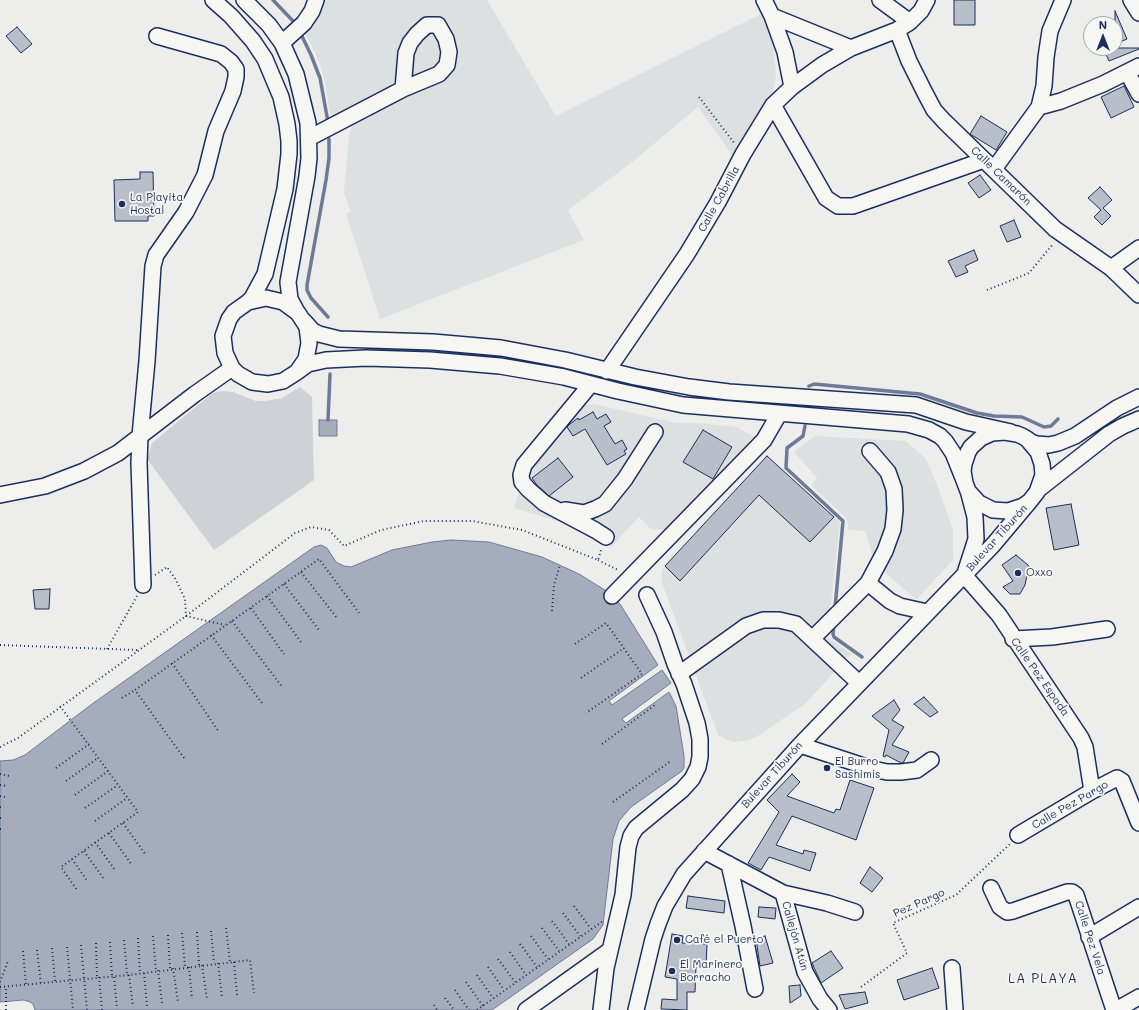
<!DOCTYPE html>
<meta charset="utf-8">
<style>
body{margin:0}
#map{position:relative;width:1139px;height:1010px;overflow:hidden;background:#edeeec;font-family:Mali,sans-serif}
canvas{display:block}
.north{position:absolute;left:1083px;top:16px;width:40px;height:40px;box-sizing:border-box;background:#f6f6f2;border:1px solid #9ea6b7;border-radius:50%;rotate:0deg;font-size:11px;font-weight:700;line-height:16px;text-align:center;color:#1b2f5e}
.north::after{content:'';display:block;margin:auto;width:14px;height:18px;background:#1b2f5e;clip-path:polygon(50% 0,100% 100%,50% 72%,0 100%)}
</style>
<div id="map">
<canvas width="1139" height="1010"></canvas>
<div class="north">N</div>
</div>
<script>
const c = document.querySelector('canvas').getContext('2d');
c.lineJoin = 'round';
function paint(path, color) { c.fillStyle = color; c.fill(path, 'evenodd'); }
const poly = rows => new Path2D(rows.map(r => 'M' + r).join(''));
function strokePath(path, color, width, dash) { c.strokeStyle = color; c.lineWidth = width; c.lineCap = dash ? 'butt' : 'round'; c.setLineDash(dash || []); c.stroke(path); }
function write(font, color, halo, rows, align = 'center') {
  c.font = font + ' Mali,sans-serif'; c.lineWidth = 3.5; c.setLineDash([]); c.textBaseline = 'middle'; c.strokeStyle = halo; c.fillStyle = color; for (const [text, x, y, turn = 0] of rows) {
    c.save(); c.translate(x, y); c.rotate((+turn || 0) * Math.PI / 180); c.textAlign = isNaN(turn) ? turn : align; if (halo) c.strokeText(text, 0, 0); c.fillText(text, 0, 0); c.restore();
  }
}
const built = poly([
 [320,0,487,0,556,116,763,13,773,47,776,72,775,84,772,96,767,105,740,143,733,156,698,107,631,163,568,210,584,240,380,319,346,214,351,211,344,193,349,135,352,127,344,114,331,120,325,82,321,68,315,52,303,30],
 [594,404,676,423,700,423,737,427,754,437,670,530,651,529,639,517,611,547,564,523,514,508,525,473,579,406],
 [815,436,906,441,926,459,937,485,953,529,953,560,916,600,875,563,865,531,848,530,848,524,846,518,811,485,817,478,794,452],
 [767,456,840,522,827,637,852,654,844,660,830,677,805,704,756,737,748,740,735,742,727,740,718,735,662,583,662,571,665,566]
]);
const green = poly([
 [300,387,312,397,314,480,214,550,147,459,152,443,210,395,215,392,221,391,233,392,256,401,265,401,282,398]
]);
const water = poly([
 [319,420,337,420,337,436,319,436,319,420],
 [451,540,489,542,542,557,579,574,608,592,620,604,658,665,609,701,612,705,662,670,671,683,622,719,626,723,669,692,676,706,684,756,684,768,682,771,631,807,619,821,613,839,603,925,593,939,492,1010,35,1010,33,1004,30,1002,24,1000,0,1002,0,761,13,760,25,755,92,704,314,547,321,545,327,548,336,562,344,566,351,567,392,550,432,542,451,540]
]);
const stream = poly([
 [273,0,293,21],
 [300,32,311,55,320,78,328,122],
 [328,317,311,298,307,290,307,285,326,180,329,158,329,139],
 [809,386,814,384,920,394,977,413,994,416,1022,417,1044,427,1051,426,1058,419],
 [328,420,330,374],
 [805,426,803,436,787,448,786,468,843,521,835,608],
 [834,624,833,634,834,637,862,657]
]);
const building = poly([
 [954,0,975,0,975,25,954,25,954,0],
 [1115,11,1127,39,1115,44,1115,11],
 [17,27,32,44,21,53,6,36,17,27],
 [1103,48,1139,48,1139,49,1109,61,1103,48],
 [1124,86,1134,107,1111,118,1101,97,1124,86],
 [981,116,1007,132,996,150,970,134,981,116],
 [140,172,153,172,154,216,148,216,148,221,115,221,114,180,140,179,140,172],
 [980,175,991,190,979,198,968,183,980,175],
 [1100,187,1112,200,1103,208,1111,216,1102,225,1094,217,1101,210,1088,198,1100,187],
 [1014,220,1021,237,1007,242,1000,226,1014,220],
 [974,250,978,260,965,266,968,272,956,277,948,261,974,250],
 [593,412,597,419,606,414,611,422,604,426,615,444,622,440,627,449,624,451,626,454,607,465,585,429,573,436,567,427,570,424,578,418,579,420,593,412],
 [703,430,732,447,713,479,683,462,703,430],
 [767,456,834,517,810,542,759,495,680,581,665,566,767,456],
 [558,458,573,477,549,496,537,485,532,478,558,458],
 [1071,504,1079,545,1054,550,1046,508,1071,504],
 [1016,555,1029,566,1025,585,1020,594,1010,594,1003,587,1013,581,1002,565,1016,555],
 [50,589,49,609,35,609,33,590,50,589],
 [924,697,938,712,930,717,914,704,924,697],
 [894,700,900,710,892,720,904,727,892,745,909,752,903,763,901,763,886,755,885,757,883,756,889,730,872,716,894,700],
 [792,774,800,782,787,796,834,813,836,809,840,810,850,780,874,788,856,840,792,816,776,845,803,854,804,850,816,853,810,871,769,857,761,870,748,863,779,812,767,800,792,774],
 [870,867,883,878,872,892,860,883,870,867],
 [688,896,725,901,724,913,686,908,688,896],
 [759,907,776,908,775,919,758,917,759,907],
 [672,934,683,936,682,943,707,944,706,966,696,966,695,992,687,992,687,1010,661,1009,662,999,677,1000,677,979,665,977,672,934],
 [765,936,773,963,760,966,756,939,765,936],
 [831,951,843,968,821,983,812,963,831,951],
 [932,968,939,988,904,1000,897,980,932,968],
 [800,985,801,996,790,1003,789,986,800,985],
 [865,992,868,1003,845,1009,839,995,865,992]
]);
const path = poly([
 [699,97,735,144],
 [987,290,1029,273,1053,244],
 [598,560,618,570],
 [301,572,337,618],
 [155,575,167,567,176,580,185,599,186,616,225,625],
 [284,584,319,630],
 [267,596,301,642],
 [251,608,284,654],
 [552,611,554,585,560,565],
 [232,621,283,688],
 [211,635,262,703],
 [575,644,606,623,642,674,586,713],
 [0,645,137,650],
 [107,649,137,596],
 [172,663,219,732],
 [581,678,624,648],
 [122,698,135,690],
 [60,706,138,812,61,867,77,890],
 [602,744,655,705],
 [0,747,18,738,186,616,295,533,311,527,329,530,344,546,381,530,424,521,472,521,522,530,598,560,601,550],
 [184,758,135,690,319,559,359,613],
 [56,768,89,744],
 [0,774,9,776],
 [66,781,98,758],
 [0,785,7,786],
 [75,795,108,771],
 [0,796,5,797],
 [613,802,671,761],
 [0,807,4,808],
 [85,808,118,785],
 [0,818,3,818],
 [95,821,127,798],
 [123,823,146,855],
 [0,829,1,829],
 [109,833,132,865],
 [95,842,115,870],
 [84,851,104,879],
 [72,859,88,882],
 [574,906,591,929],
 [563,913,580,936],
 [552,921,569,944],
 [226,928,230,962],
 [542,928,559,951],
 [211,931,214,963],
 [197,932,199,965],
 [182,933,185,967],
 [168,935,170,969],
 [153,936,156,971],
 [531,936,548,959],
 [138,938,140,973],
 [124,940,127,974],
 [110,942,112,976],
 [96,943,97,977],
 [520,944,537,967],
 [81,945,87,1010],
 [67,947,73,1010],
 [52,948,55,982],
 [37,950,41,984],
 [23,951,26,985],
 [510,952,526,975],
 [498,959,515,982],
 [234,962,237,995],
 [218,963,222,997],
 [202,965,207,999],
 [189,967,192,999],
 [488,967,504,990],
 [173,968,178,1002],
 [158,970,162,1003],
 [144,973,147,1006],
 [129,975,133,1007],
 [477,975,493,998],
 [99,977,102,1010],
 [114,977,117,1009],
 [0,982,8,961],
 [466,982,483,1006],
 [0,987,129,975,250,960,254,993],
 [861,987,907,953,893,923,956,895,1010,844],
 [455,990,469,1010],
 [445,998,454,1010],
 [434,1005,437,1010],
 [6,1010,6,988],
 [477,1010,603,921]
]);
const minor = poly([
 [213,0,231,16,253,41,265,59,281,97,287,124,289,141,289,154,285,189,265,274,252,298,248,302,234,312,229,319,223,336,225,353,232,368,238,374,252,382,268,384,283,381,297,372,306,359,309,343,307,327,298,313,283,302,266,298,248,302],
 [244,0,269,25,282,43,296,74,308,123,309,158,307,176,288,282,290,299,297,312],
 [764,0,772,16,851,48],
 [880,0,910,22],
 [1131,0,1139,13],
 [772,16,785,52,792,87],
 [897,30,909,61,925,93,934,110,944,121,1055,229,1111,268,1139,295],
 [282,43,304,23,312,11,316,0],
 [1127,72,1139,94],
 [773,105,826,198,838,206,853,206,984,160],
 [1039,107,1061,101,1103,84,1139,66],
 [309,138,403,89,439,74,447,65,449,52,446,39,438,25,427,25,417,34,410,43,406,53,403,89],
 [994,169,1039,107,1044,86,1046,57,1050,31,1063,0],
 [1111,268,1139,248],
 [303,320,313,331,319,334,339,339,433,342,501,348,565,360,635,377,689,387,729,392,916,405,966,422,1011,432],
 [607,371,687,254,718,202,743,154,773,105,792,87,822,65,851,48,897,30,910,22,921,11,927,0],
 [297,372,308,364,326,360,366,358,430,360,500,366,564,377,618,391,683,405,908,424,929,430,940,436,945,441,953,453,965,483],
 [591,384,524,465,521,475,522,482,528,489,544,503,595,530,606,537],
 [1027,439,1038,452,1042,464,1043,475,1037,492,1030,501,1023,506,1008,511,993,510,979,503,968,491,965,483,963,471,964,464,968,452,971,447,981,438,992,433,1005,432,1017,434,1022,436,1027,439,1031,442,1037,444,1049,445,1058,443,1075,436,1117,408,1139,397],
 [1039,489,1109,434,1123,426,1139,419],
 [0,495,45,486,84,471,118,453,195,394,232,368],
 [565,510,584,513,595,509,605,504,625,479,655,432],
 [966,570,976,539,975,517,969,494],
 [964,575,999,615,1081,738,1085,747,1092,791],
 [868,583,885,551,893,529,895,510,894,489,888,472,870,451],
 [143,585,139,463,140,436,147,361,153,266,156,255,186,212,205,175,216,131,233,91,236,77,236,69,231,62,221,54,157,36],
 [612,596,764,440,779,414],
 [812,639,868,583,890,601,900,606,927,612],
 [1013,639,1052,637,1107,629],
 [679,674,746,626,763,620,779,620,796,624,859,683],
 [800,745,873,769,887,772,901,772,917,770,931,760],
 [1018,835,1092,791,1117,778,1122,781,1139,823],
 [704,851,783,893,805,972,820,999,829,1010],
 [729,864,743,926,755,989],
 [991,888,1000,907,1007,912,1013,911,1067,892,1072,892,1076,895,1114,1010],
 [783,893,827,903,855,912],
 [1089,937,1139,907],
 [952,968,955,1010],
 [526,1010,610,950],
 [601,1010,606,968,623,895,628,847,631,836,636,828,682,790,692,779,698,767,700,757,700,739,697,723,684,684,675,664,664,632,647,595],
 [636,1010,653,939,658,924,665,906,684,874,800,745,993,545,1030,501],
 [1116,1010,1139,997]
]);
const markers = [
 [122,204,4,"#1b2f5e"],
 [1018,573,4,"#1b2f5e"],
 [827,768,4,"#1b2f5e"],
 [677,940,4,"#1b2f5e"],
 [672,971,4,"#1b2f5e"]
];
const streetNames = [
 ["Calle Camarón",1001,176,44],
 ["Calle Cabrilla",719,199,-61],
 ["Bulevar Tiburón",997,538,-48],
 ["Calle Pez Espada",1040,677,55],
 ["Bulevar Tiburón",772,775,-48],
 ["Calle Pez Pargo",1070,805,-30],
 ["Pez Pargo",919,903,-24],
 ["Callejón Atún",795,936,74],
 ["Calle Pez Vela",1090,938,72]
];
const poiNames = [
 ["La Playita",130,198],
 ["Hostal",130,211],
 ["Oxxo",1026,573],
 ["El Burro",835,762],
 ["Sashimis",835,775],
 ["Café el Puerto",685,940],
 ["El Marinero",680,965],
 ["Borracho",680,978]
];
const quarterNames = [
 ["LA PLAYA",1043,979]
];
paint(built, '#dde0e1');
paint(green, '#ced2d7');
paint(water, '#a5acbc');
strokePath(water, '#6e7a96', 1);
strokePath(stream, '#6e7a96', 3.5);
paint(building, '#b9bfc8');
strokePath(building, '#1b2f5e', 1);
strokePath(minor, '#1b2f5e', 18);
strokePath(path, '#1b2f5e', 2, [1, 3]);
strokePath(minor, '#f6f6f2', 15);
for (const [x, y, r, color] of markers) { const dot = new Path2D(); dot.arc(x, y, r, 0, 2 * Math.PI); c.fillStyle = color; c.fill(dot); strokePath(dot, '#f6f6f2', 1.5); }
write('11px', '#1b2f5e', '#f6f6f2', streetNames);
write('11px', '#1b2f5e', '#f6f6f2', poiNames, 'left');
c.letterSpacing = '1px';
write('13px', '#1b2f5e', '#f6f6f2', quarterNames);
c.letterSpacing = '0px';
</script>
